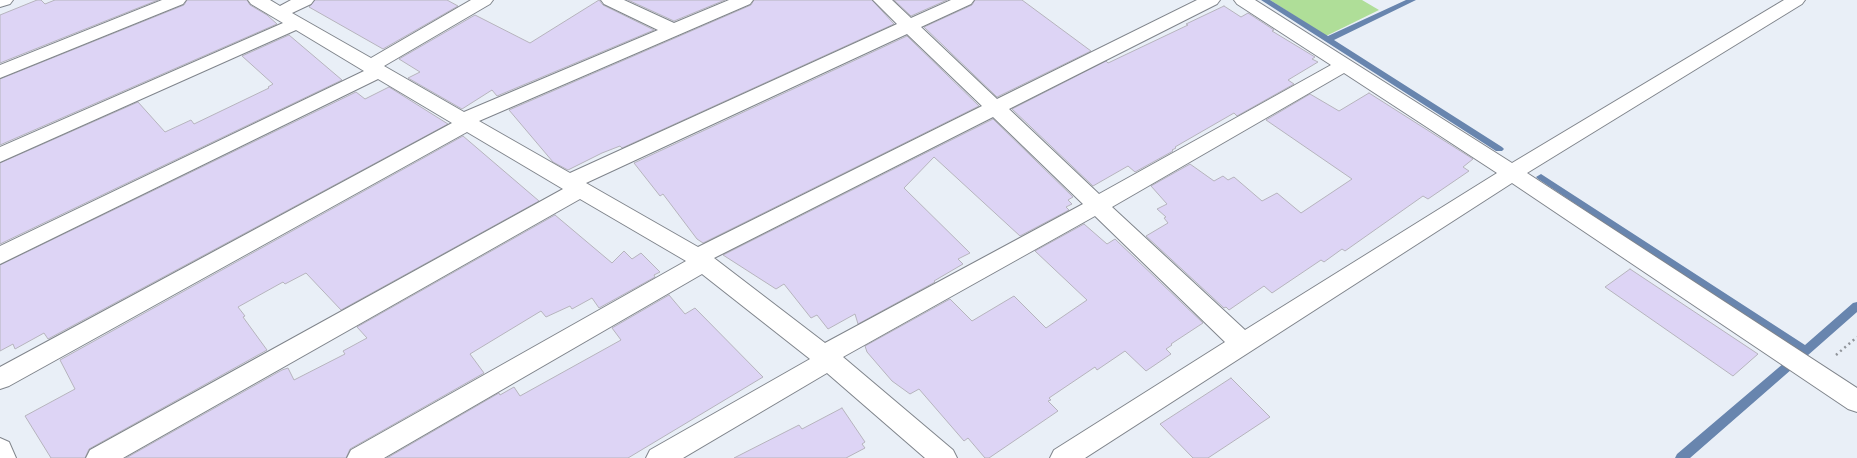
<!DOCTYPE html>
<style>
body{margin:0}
canvas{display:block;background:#e9eff7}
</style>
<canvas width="1857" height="458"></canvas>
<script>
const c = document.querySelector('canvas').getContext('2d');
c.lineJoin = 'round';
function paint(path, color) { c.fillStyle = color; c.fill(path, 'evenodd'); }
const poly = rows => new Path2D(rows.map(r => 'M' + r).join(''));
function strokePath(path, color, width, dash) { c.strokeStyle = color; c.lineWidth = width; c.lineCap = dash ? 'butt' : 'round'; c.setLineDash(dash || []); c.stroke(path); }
const green = poly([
 [1270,0,1362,0,1379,10,1326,36]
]);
const stream = poly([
 [1261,0,1270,0,1328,36,1406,0,1416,0,1334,40,1502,147,1504,149,1502,151,1496,151,1261,0],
 [1541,174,1805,345,1853,303,1857,302,1857,312,1807,356,1803,358,1799,356,1798,352,1538,179,1536,177,1541,174],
 [1788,361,1792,363,1794,366,1792,369,1690,458,1675,458,1677,454,1784,363,1788,361]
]);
const building = poly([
 [37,0,41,0,45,4,55,0,158,0,0,63,0,15,37,0],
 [187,0,247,0,250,5,267,15,277,24,0,145,0,79,184,5,187,0],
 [315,0,447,0,458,6,383,49,309,7,315,0],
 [599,0,603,5,654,30,497,96,492,90,462,109,408,78,420,72,399,59,475,15,530,43,599,0],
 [628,0,725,0,674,21,628,0],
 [754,0,872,0,894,24,622,148,620,146,602,153,568,170,553,162,509,110,751,5,754,0],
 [894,0,947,0,911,16,894,0],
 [975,0,1022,0,1091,51,997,97,924,27,972,5,975,0],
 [1224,6,1241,17,1248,13,1274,30,1272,31,1315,57,1312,59,1318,62,1288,80,1294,84,1237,116,1234,113,1175,147,1176,148,1172,150,1173,151,1135,172,1128,166,1093,186,1012,109,1106,61,1108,63,1188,25,1186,24,1224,6],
 [289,35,342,80,0,244,0,163,138,102,165,132,191,120,194,124,269,88,268,87,273,84,242,56,289,35],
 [907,36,979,106,703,243,697,239,663,194,660,196,634,163,907,36],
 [389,87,448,124,48,339,44,333,15,349,13,344,0,351,0,265,356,92,365,99,389,87],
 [1369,93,1473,159,1463,167,1469,171,1428,199,1423,196,1345,251,1342,249,1324,262,1321,260,1272,293,1264,286,1229,310,1226,307,1224,308,1146,236,1168,223,1164,218,1166,217,1157,209,1167,204,1151,186,1190,164,1214,181,1223,176,1228,180,1234,177,1262,201,1277,193,1301,213,1352,179,1266,120,1310,94,1339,111,1369,93],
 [993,119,1073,197,1068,200,1072,204,1066,207,1069,210,1020,236,934,157,904,188,970,253,958,259,963,264,934,281,935,282,858,324,855,314,828,329,817,315,811,318,784,284,776,289,723,255,993,119],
 [463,136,539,201,341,310,306,273,285,284,283,282,238,307,245,316,243,317,267,350,89,449,85,458,51,458,25,416,75,389,60,360,463,136],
 [555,215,612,263,624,251,632,259,641,253,660,272,654,275,655,277,599,308,592,298,572,309,570,306,546,317,541,311,470,354,484,373,350,449,346,458,126,458,282,370,288,368,294,380,345,354,343,351,367,338,357,327,555,215],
 [1084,224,1107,244,1115,239,1203,323,1171,344,1172,345,1166,349,1171,354,1146,371,1125,351,1097,370,1095,367,1049,398,1051,400,1048,401,1058,411,989,458,985,458,968,438,964,441,919,389,910,394,892,381,867,352,865,346,950,299,972,321,1014,296,1046,328,1087,300,1035,251,1084,224],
 [1630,269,1758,354,1733,376,1605,287,1630,269],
 [669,295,685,314,695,308,763,377,628,458,387,458,499,393,500,395,514,387,520,396,621,340,612,328,669,295],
 [1231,378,1270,417,1208,458,1193,458,1160,424,1231,378],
 [842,408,865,442,862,444,865,448,846,458,734,458,799,425,802,429,842,408]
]);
const path = poly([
 [1836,355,1857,337]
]);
const minor = poly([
 [0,0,13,0,10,4,0,7,0,0],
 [162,0,186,0,183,4,0,78,0,65,162,0],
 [248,0,270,0,280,6,291,0,314,0,311,4,292,13,371,58,471,0,493,0,490,4,384,66,464,112,658,30,604,4,601,0,624,0,674,23,729,0,753,0,750,4,479,121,570,173,897,24,873,0,892,0,911,18,951,0,974,0,971,4,921,27,997,99,1197,0,1220,0,1217,4,1009,109,1099,194,1331,65,1237,4,1234,0,1255,0,1512,163,1784,0,1805,0,1802,4,1527,173,1857,388,1857,412,1848,409,1512,183,1085,458,1050,458,1054,450,1225,342,1095,216,843,357,953,450,957,458,925,458,827,373,683,458,646,458,650,450,810,359,702,274,384,458,347,458,351,450,686,261,580,199,123,458,86,458,90,450,563,189,467,132,9,386,0,389,0,367,452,123,378,79,0,264,0,246,364,71,296,30,0,162,0,147,283,23,251,4,248,0],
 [907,34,982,106,698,247,586,183,907,34],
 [1344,73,1497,173,1245,330,1112,207,1344,73],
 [993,117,1083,204,825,343,714,258,993,117],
 [0,438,9,442,16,458,0,458,0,438]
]);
paint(green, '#afde98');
paint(stream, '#6885ae');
paint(building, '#ddd4f5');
strokePath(building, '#b6b4bd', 1);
strokePath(minor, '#80858c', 2);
strokePath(path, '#90949a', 2.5, [2, 3.5]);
paint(minor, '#fff');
</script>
